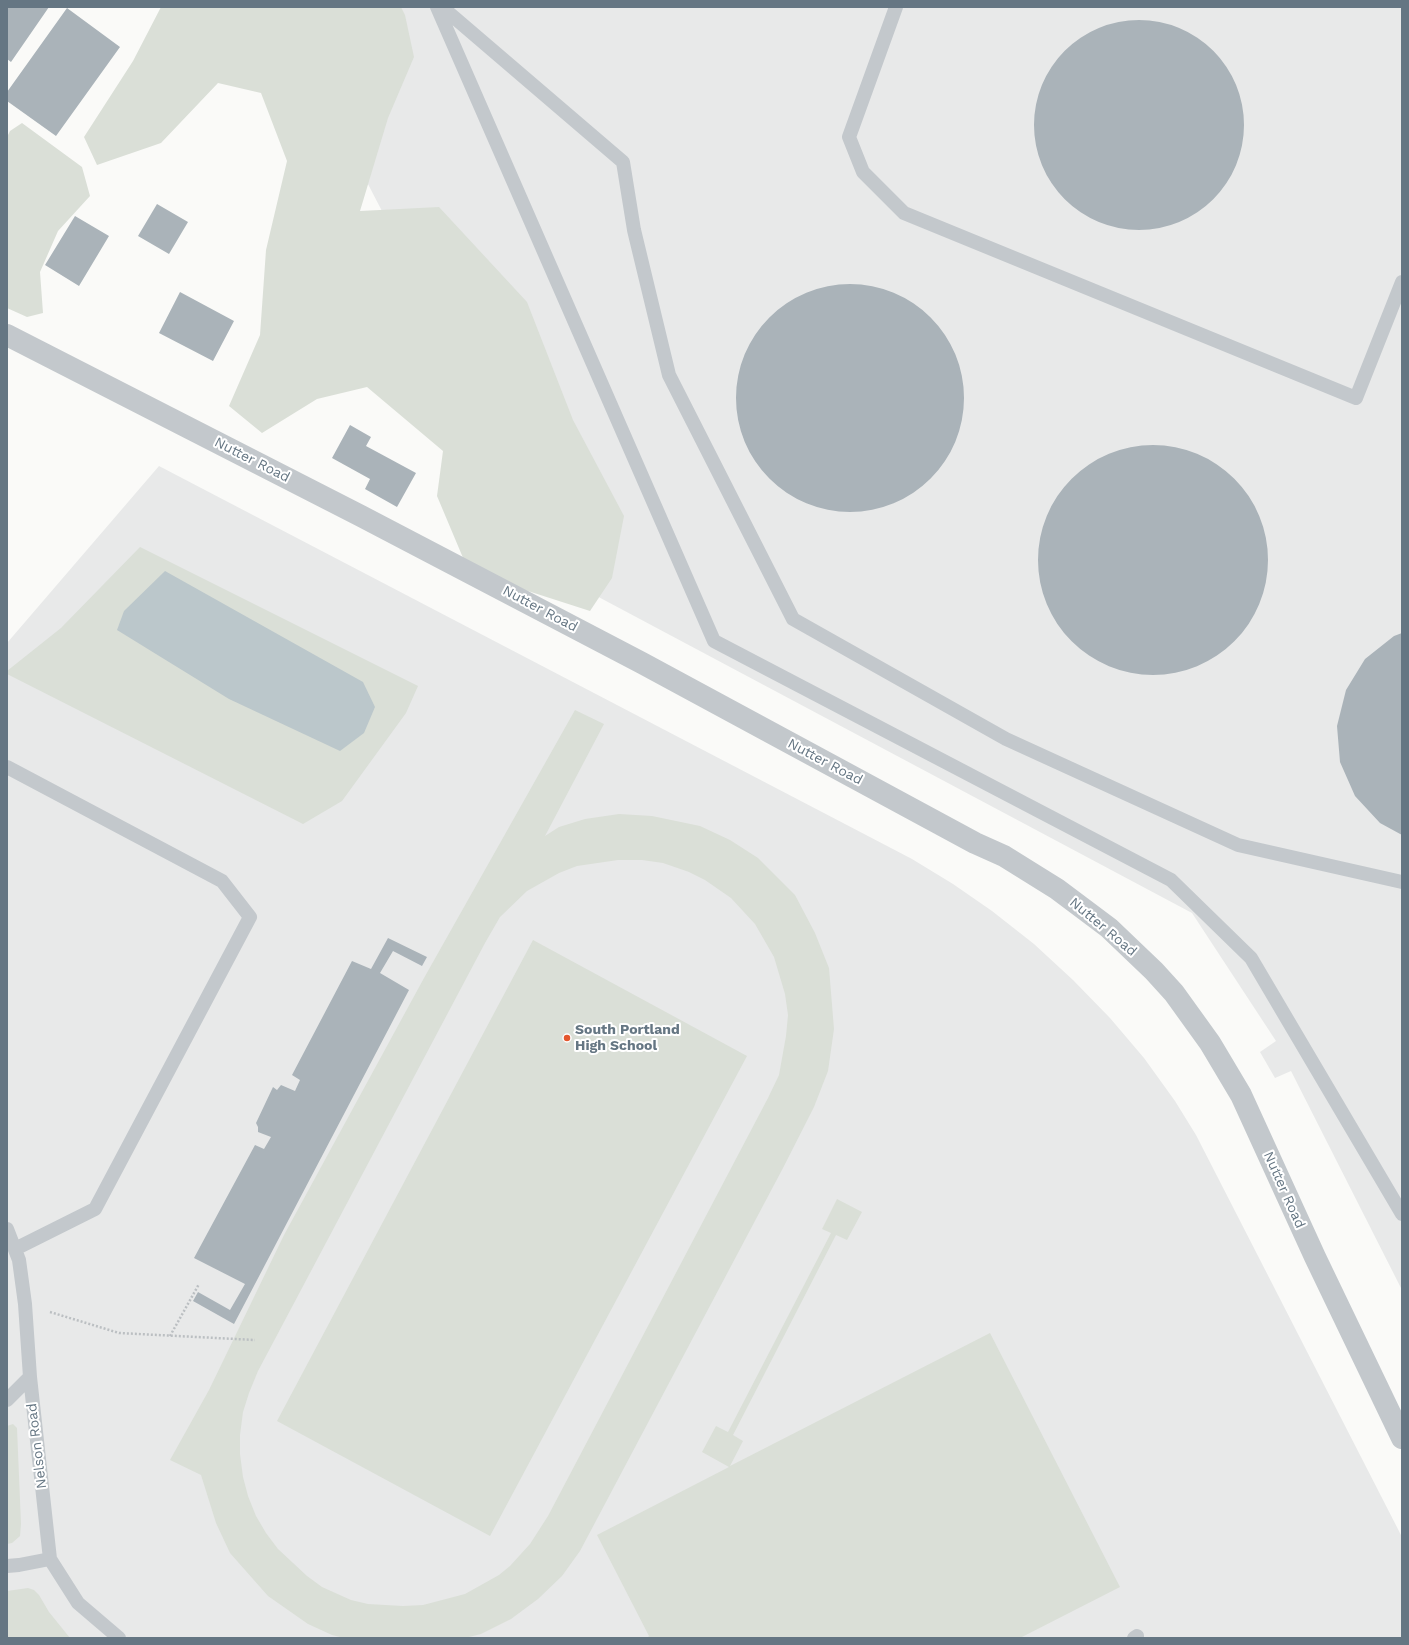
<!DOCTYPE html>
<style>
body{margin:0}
#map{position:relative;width:1409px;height:1645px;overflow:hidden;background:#fafaf8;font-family:"Work Sans",sans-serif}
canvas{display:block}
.frame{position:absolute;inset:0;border:8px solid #657683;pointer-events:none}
</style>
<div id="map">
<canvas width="1409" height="1645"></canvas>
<div class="frame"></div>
</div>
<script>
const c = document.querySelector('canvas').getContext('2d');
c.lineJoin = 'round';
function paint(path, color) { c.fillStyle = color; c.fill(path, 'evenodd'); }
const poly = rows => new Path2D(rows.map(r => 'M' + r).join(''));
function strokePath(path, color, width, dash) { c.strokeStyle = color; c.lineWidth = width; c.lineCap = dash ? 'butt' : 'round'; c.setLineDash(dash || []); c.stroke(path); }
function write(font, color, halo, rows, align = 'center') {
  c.font = font + ' "Work Sans",sans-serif'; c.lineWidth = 4; c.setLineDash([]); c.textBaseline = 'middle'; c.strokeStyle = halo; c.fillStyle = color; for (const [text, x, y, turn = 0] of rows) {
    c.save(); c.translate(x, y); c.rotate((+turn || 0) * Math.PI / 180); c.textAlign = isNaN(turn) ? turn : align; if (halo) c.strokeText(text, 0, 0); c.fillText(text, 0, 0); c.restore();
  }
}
const built = poly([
 [235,7,1402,7,1402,1290,1291,1071,1275,1078,1260,1052,1276,1041,1192,913,576,585,328,107],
 [159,466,912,859,953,884,992,911,1034,944,1073,980,1110,1018,1144,1058,1175,1101,1196,1135,1402,1537,1402,1638,7,1638,7,643]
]);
const green = poly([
 [161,7,401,7,405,15,414,57,388,118,360,211,439,207,527,302,573,420,624,516,612,578,590,611,469,572,437,496,443,451,367,387,317,399,262,433,229,406,260,335,266,250,287,161,261,93,218,83,161,143,97,165,84,137,133,61],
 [22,123,82,167,90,196,58,231,40,272,43,313,27,317,7,308,7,137,10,131],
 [140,547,418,686,406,713,342,801,303,824,7,674,7,671,61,628],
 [575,710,604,724,545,836,559,827,585,819,619,814,652,816,700,826,730,840,758,858,795,895,815,933,829,968,834,1029,828,1071,814,1107,783,1168,580,1551,562,1576,538,1599,511,1619,481,1634,465,1638,344,1638,332,1635,308,1624,268,1596,230,1553,216,1523,201,1475,170,1460,209,1390,284,1235,424,978],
 [618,860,642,860,663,863,689,872,705,880,731,898,755,924,774,957,785,994,788,1015,786,1036,779,1075,768,1098,548,1516,530,1544,510,1566,499,1575,465,1594,423,1605,403,1606,368,1604,351,1600,322,1587,307,1576,278,1549,266,1533,256,1516,248,1496,243,1477,240,1454,240,1435,243,1412,249,1393,258,1371,485,943,500,917,527,891,559,873,577,866],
 [533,940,747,1056,490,1536,277,1421],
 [837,1199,862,1212,847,1240,836,1235,733,1435,743,1441,730,1466,990,1333,1120,1587,1020,1638,647,1638,649,1636,597,1535,729,1467,702,1452,716,1426,728,1432,831,1233,822,1229],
 [13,1424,17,1428,21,1524,20,1536,12,1543,7,1544,7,1426],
 [28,1588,34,1590,39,1595,49,1612,70,1638,7,1638,7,1591]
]);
const water = poly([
 [165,571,363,682,375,707,364,733,340,751,229,699,117,630,124,611]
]);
const building = poly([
 [7,7,49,7,11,62,7,59],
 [67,8,120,47,56,136,7,101,7,92],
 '1034 125a105 105 0 1 1 210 0a105 105 0 1 1-210 0Z',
 [157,204,188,222,169,254,138,236],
 [75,216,109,236,79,286,45,265],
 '736 398a114 114 0 1 1 228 0a114 114 0 1 1-228 0Z',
 [180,292,234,321,213,361,159,333],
 [350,425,371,437,366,446,416,473,397,507,365,489,370,479,332,458],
 '1038 560a115 115 0 1 1 230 0a115 115 0 1 1-230 0Z',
 [1402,633,1402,835,1380,823,1355,796,1340,762,1337,726,1346,690,1365,659,1394,636],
 [388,938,427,957,422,966,393,951,380,973,409,990,234,1324,193,1301,198,1292,230,1310,245,1284,194,1258,255,1145,264,1149,271,1137,258,1132,258,1127,256,1123,273,1087,277,1090,281,1085,295,1091,300,1080,292,1075,352,961,371,969]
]);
const path = poly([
 [50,1312,119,1333,255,1340],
 [170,1336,199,1284]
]);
const lane = poly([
 [437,7,714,641,1171,880,1251,958,1402,1214],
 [442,7,623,162,634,230,669,375,793,619,1006,739,1238,845,1402,882],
 [896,7,849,137,863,172,904,213,1356,398,1402,282],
 [7,767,222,881,250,917,95,1209,15,1249],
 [7,1229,19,1260,25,1304,30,1377,50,1559,78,1603,119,1638],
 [7,1400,30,1377],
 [7,1566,19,1565,50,1559],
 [1134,1638,1137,1636]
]);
const street = poly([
 [7,335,361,516,642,663,975,843,1004,856,1057,889,1109,928,1154,971,1174,993,1210,1043,1241,1095,1315,1257,1402,1438]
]);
const markers = [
 [567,1038,4,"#e4572e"]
];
const streetNames = [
 ["Nutter Road",252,460,27],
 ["Nutter Road",540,609,28],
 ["Nutter Road",825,762,28],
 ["Nutter Road",1103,927,40],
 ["Nutter Road",1284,1190,66],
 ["Nelson Road",37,1446,-97]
];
const poiNames = [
 ["South Portland",575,1030],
 ["High School",575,1046]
];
paint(built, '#e8e9e9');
paint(green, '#dadfd7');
paint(water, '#bbc7cb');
paint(building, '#aab3b9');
strokePath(path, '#bbbfc2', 2.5, [2, 2]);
strokePath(lane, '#c3c8cc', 14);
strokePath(street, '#c3c8cc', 22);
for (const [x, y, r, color] of markers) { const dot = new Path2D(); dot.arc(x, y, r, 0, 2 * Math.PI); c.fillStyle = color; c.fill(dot); strokePath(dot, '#fff', 1.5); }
write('14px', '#657683', '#fff', streetNames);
write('bold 14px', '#657683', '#fff', poiNames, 'left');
</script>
